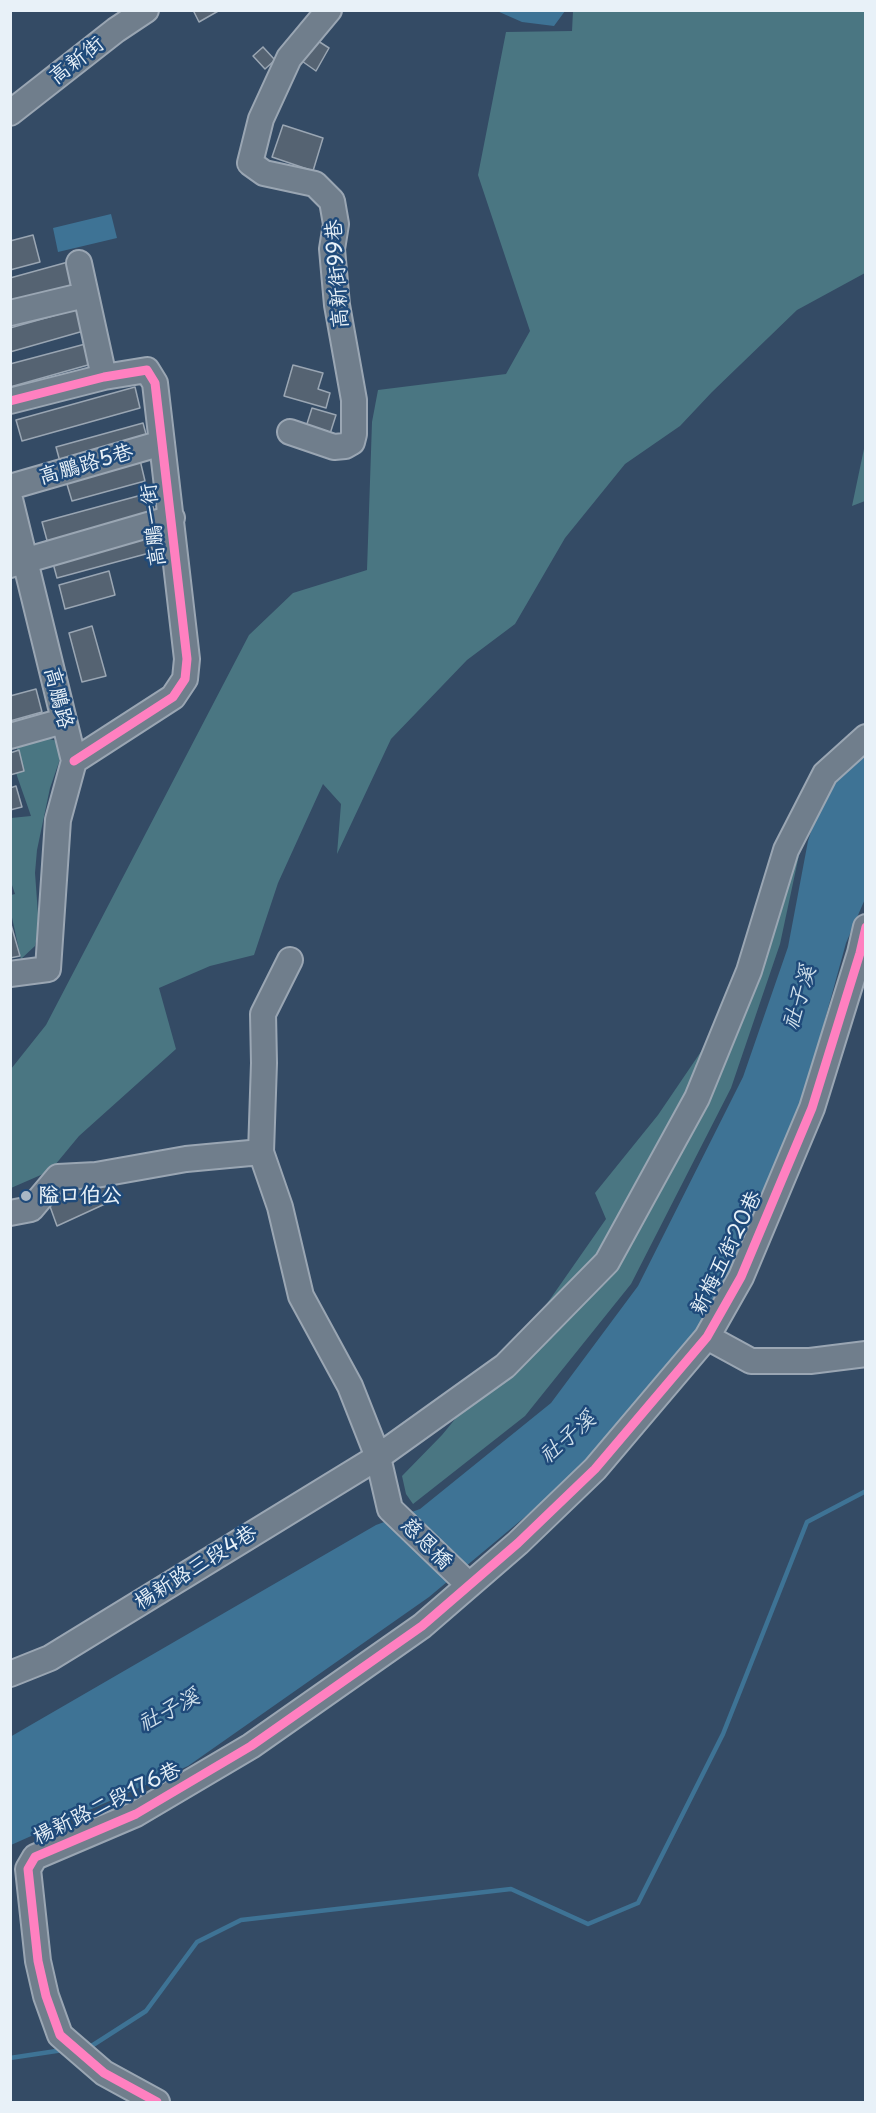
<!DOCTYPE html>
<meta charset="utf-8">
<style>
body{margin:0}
#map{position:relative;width:876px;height:2113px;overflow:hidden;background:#344b65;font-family:"Playpen Sans",sans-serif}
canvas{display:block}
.frame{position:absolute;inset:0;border:12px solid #e8f1f8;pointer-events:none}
</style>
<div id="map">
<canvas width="876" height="2113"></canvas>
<div class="frame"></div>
</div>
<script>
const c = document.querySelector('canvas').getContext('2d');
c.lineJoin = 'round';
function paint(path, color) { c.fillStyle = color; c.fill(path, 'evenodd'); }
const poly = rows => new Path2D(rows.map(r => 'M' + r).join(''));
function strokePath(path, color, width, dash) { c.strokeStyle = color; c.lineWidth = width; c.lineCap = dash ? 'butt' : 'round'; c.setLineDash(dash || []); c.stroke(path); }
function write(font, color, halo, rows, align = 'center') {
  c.font = font + ' "Playpen Sans","LXGW WenKai TC",sans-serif'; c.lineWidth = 5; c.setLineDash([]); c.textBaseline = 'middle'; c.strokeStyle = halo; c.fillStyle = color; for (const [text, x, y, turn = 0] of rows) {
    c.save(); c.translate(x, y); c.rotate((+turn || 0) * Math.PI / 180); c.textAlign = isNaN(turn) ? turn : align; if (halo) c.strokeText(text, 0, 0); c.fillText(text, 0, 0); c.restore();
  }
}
const green = poly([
 [573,11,865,11,865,273,797,310,712,392,680,426,625,464,565,538,515,624,467,660,391,739,337,854,341,804,323,784,278,883,254,955,210,966,159,988,176,1049,79,1136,50,1171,11,1188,11,1069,46,1025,249,635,293,593,367,570,372,422,378,390,506,374,530,331,478,175,506,32,572,31],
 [865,444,865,501,852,506],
 [33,738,50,739,63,743,59,762,50,788,37,850,35,873,39,928,35,946,21,959,11,913,11,895,15,894,10,879,11,818,31,816,16,773,17,746],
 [799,855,780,944,731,1088,631,1284,525,1416,413,1504,406,1494,402,1476,442,1435,530,1328,606,1219,595,1193,658,1115,753,975,787,864]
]);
const water = poly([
 [565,11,554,26,522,22,497,11],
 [111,214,117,238,58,252,53,228],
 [865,743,865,899,846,943,801,1107,730,1274,695,1336,592,1461,429,1597,188,1766,11,1845,10,1737,376,1525,420,1509,551,1403,638,1286,743,1077,788,947,808,841,829,776]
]);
const stream = poly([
 [86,2046,93,2045,146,2011,197,1942,241,1920,511,1889,588,1924,638,1903,723,1734,807,1522,866,1491],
 [10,2058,63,2050]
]);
const building = poly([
 [193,10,220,10,199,22,193,10],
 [315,39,329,48,316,71,299,59,315,39],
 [263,47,275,60,265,69,253,56,263,47],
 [283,125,323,138,313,171,272,157,283,125],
 [33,235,40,262,10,270,10,241,33,235],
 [68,262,76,290,10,308,10,278,68,262],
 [81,308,87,330,10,352,10,328,81,308],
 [89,343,95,363,10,387,10,364,89,343],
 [293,365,323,373,318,389,330,393,326,408,284,396,293,365],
 [135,387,140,408,22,441,16,420,135,387],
 [312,408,336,415,329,437,305,430,312,408],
 [143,423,149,445,62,469,56,447,143,423],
 [140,460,145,481,72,501,66,481,140,460],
 [149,493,155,514,48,544,42,522,149,493],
 [147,529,153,552,57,578,51,556,147,529],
 [109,571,115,595,65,609,59,585,109,571],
 [92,626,106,676,82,682,69,633,92,626],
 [36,689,42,712,10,721,10,696,36,689],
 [19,750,24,771,10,775,10,753,19,750],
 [16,786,22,807,10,810,10,788,16,786],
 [10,921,20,956,10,958,10,921],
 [103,1177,118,1198,57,1226,47,1198,103,1177]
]);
const minor = poly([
 [10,113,116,30,146,10],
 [79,263,104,377],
 [10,313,85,295],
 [10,401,104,377,147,370,155,383,187,659,185,679,173,697,74,761],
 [290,432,334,447,345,446,352,442,354,434,354,400,337,305,332,249,336,224,332,201,315,184,264,173,250,163,261,119,289,58,329,10],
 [10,487,162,443],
 [10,499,74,761,58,820,48,969,10,974],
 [10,565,172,518],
 [10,736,63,721],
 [261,1152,264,1063,263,1014,290,960],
 [10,1213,31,1209,58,1177,96,1175,186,1159,261,1152,280,1207,301,1296,350,1386,378,1457,390,1509,469,1585],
 [707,1337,751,1361,810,1361,866,1354],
 [10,1674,50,1658,378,1457,505,1366,607,1262,697,1098,749,971,786,850,825,774,866,737],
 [157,2102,104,2073,60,2035,46,1996,38,1961,28,1869,35,1857,136,1814,251,1746,422,1626,518,1543,595,1469,707,1337,741,1277,812,1108,860,953,866,927]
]);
const cycleway = poly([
 [10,401,104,377,147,370,155,383,187,659,185,679,173,697,74,761],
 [157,2102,104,2073,60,2035,46,1996,38,1961,28,1869,35,1857,136,1814,251,1746,422,1626,518,1543,595,1469,707,1337,741,1277,812,1108,860,953,866,927]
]);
const markers = [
 [26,1196,6,"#a9b7c5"]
];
const streetNames = [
 ["高新街",77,61,-38],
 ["高新街99巷",338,274,-94],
 ["高鵬路5巷",86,465,-16],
 ["高鵬一街",154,525,-97],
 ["高鵬路",58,698,76],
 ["新梅五街20巷",727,1253,-64],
 ["慈恩橋",426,1544,45],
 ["楊新路三段4巷",196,1568,-32],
 ["楊新路二段176巷",107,1804,-26]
];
const poiNames = [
 ["隘口伯公",38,1196]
];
const waterNames = [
 ["社子溪",800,998,-73],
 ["社子溪",568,1438,-41],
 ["社子溪",169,1711,-28]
];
paint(green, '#4a7682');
paint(water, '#3e7395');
strokePath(stream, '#3e7395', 4.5);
paint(building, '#556372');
strokePath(building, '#9aa6b3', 1.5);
strokePath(minor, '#9aa6b3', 28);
strokePath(minor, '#707e8c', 24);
strokePath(cycleway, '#ff80c0', 9);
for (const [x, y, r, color] of markers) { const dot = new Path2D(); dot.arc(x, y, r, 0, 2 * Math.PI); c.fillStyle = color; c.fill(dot); strokePath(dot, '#1f4a7a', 2); }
write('21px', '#e8f1f8', '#1f4a7a', streetNames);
write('bold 21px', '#e8f1f8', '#1f4a7a', poiNames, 'left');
write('italic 22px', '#cfdfea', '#1f4a7a', waterNames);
</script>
